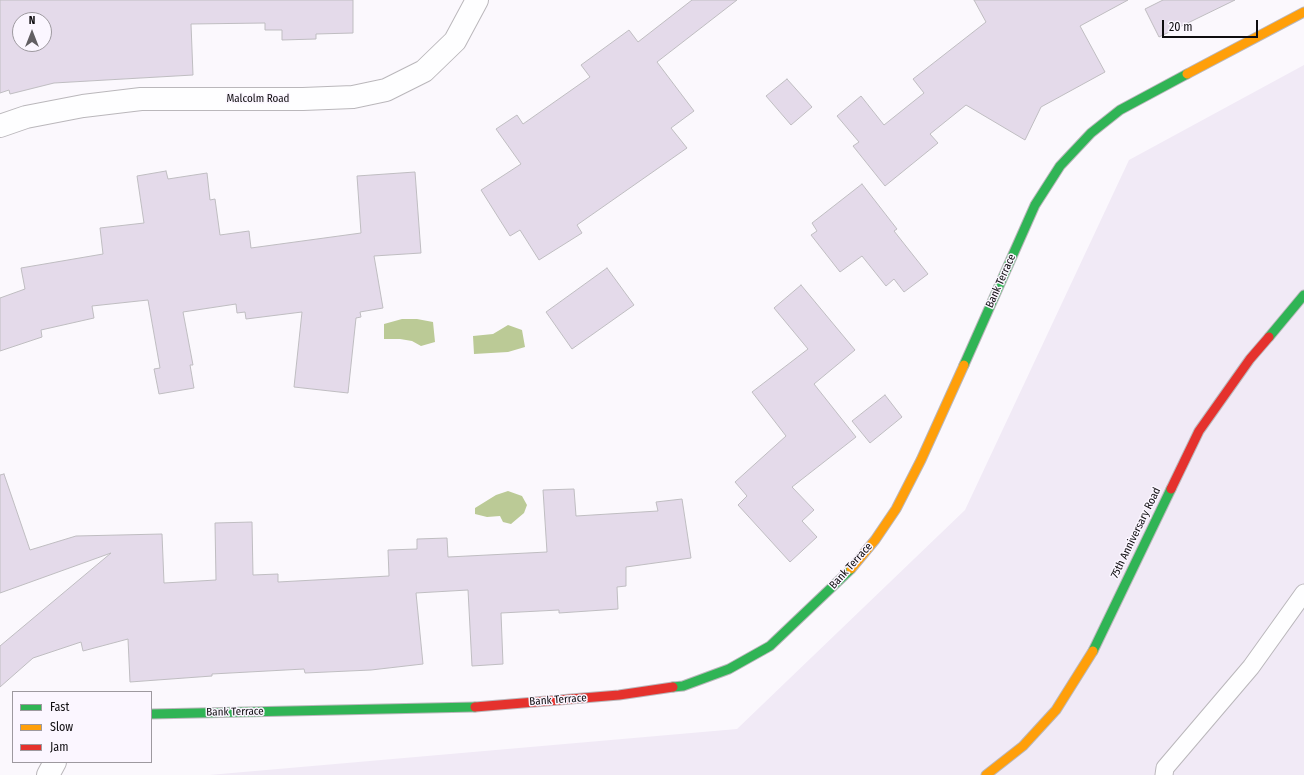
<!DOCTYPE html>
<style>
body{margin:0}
#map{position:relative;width:1304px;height:775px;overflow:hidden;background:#fbf8fd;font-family:"Fira Sans Condensed",sans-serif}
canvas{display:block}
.legend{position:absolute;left:12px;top:691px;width:140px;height:72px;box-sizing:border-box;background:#fbf6ff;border:1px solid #9d999f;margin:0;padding:5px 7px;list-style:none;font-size:12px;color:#0f0d10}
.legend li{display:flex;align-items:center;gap:8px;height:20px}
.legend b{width:20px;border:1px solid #9d999f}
.north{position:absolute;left:12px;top:12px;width:40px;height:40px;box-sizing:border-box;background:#fbf6ff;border:1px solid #9d999f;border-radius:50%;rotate:0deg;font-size:11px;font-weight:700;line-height:16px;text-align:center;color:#0f0d10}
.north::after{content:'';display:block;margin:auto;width:14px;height:18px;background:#625f63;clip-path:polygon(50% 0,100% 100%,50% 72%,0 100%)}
.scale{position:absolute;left:1162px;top:20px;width:96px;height:18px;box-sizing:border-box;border:2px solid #0f0d10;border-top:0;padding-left:5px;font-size:12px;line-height:14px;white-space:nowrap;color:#0f0d10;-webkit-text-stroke:3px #fbf6ff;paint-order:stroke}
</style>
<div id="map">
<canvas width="1304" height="775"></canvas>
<ul class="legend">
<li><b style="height:5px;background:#30b455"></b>Fast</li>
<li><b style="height:5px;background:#ff9f0a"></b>Slow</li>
<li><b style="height:5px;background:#e5322d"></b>Jam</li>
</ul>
<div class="north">N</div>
<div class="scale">20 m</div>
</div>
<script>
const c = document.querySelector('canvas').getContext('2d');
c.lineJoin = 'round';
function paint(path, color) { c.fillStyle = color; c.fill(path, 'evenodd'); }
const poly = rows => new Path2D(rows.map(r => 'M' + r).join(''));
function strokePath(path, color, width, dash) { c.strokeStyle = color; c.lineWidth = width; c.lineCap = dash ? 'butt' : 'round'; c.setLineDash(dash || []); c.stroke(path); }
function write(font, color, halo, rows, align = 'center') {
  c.font = font + ' "Fira Sans Condensed",sans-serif'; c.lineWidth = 3; c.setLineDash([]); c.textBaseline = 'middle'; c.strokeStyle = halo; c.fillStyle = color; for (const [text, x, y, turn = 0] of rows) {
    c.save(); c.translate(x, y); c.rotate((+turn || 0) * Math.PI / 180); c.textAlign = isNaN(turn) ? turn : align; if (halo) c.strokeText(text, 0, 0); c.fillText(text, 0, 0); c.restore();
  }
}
const built = poly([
 [1304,65,1304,775,209,775,737,729,965,510,1129,160]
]);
const water = poly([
 [402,319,417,319,433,322,435,342,421,346,412,341,400,339,384,339,384,324],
 [508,325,522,330,525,347,508,352,474,354,473,336,493,334],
 [508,491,522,496,527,505,524,513,511,524,503,522,500,516,487,517,475,514,475,508,496,495]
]);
const building = poly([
 [0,0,353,0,353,33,316,34,316,39,282,40,282,30,265,30,265,23,191,24,193,75,54,83,10,94,9,90,0,93,0,0],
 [20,20,44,20,44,44,20,44,20,20],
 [692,0,737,0,657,62,694,111,671,128,687,148,577,225,582,233,539,260,520,230,510,236,481,190,521,164,496,129,517,115,523,124,590,77,581,65,629,30,638,42,692,0],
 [974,0,1128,0,1080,26,1105,72,1041,107,1025,140,966,105,930,134,938,143,885,186,853,146,859,142,837,116,861,96,884,125,924,93,913,79,986,22,974,0],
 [1163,0,1235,0,1159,37,1145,9,1163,0],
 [787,79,812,107,791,125,766,96,787,79],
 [166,171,168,179,207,173,210,200,215,199,220,235,249,231,251,248,361,233,357,176,415,172,421,253,374,256,383,308,360,312,361,317,356,318,348,393,294,387,302,312,246,319,245,312,237,313,236,304,183,312,193,365,190,365,194,388,159,394,154,369,160,368,148,300,92,306,94,318,41,330,42,337,0,351,0,298,25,289,21,268,103,254,100,228,144,223,137,176,166,171],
 [862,184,897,229,894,231,928,274,904,292,894,279,886,286,862,256,840,272,811,235,817,231,812,223,862,184],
 [607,268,634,305,572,349,546,312,607,268],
 [801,285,855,350,814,384,856,437,792,487,814,510,802,521,817,537,790,562,738,505,747,496,735,482,786,436,752,392,808,349,774,308,801,285],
 [885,395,902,417,870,443,852,421,885,395],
 [4,474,30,550,76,536,162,534,164,583,216,580,215,523,252,522,253,575,278,574,278,582,389,576,388,550,417,549,417,539,447,538,448,557,547,552,543,490,574,489,576,516,658,511,656,502,682,499,691,558,626,567,626,586,617,587,618,609,559,613,559,610,501,613,503,664,472,666,468,590,416,593,423,664,371,670,305,673,304,669,212,674,212,676,130,682,128,639,83,651,81,642,33,658,0,687,0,646,111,553,0,593,0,475,4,474]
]);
const lane = poly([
 [1164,775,1165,768,1251,667,1304,593]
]);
const street = poly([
 [0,126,26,117,83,106,141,99,303,99,353,97,386,90,424,71,455,41,477,0],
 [48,775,55,762]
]);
const fast = poly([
 [1269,337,1304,295],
 [964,365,1035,205,1060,166,1091,133,1120,110,1187,74],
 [1093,651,1171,489],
 [673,687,683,686,729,669,770,646,851,569],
 [151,714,475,707]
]);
const slow = poly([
 [1187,74,1304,12],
 [851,569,875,540,896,509,921,460,964,365],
 [986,775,1023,746,1056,710,1093,651]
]);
const jam = poly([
 [1171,489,1199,431,1250,359,1269,337],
 [475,707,619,695,673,687]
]);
const streetNames = [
 ["Malcolm Road",258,99],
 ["Bank Terrace",1001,281,-66],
 ["75th Anniversary Road",1136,533,-64],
 ["Bank Terrace",851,566,-48],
 ["Bank Terrace",558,700,-4],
 ["Bank Terrace",235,712,-1]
];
paint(built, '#f1eaf6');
paint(water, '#bbca96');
paint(building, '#e4daea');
strokePath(building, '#bfbdc1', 1);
strokePath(lane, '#bab7bb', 19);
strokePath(street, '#bab7bb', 24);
strokePath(fast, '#bab7bb', 11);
strokePath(slow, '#bab7bb', 11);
strokePath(jam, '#bab7bb', 11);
strokePath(lane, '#fefeff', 17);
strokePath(street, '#fefeff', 22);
strokePath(fast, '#30b455', 9);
strokePath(slow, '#ff9f0a', 9);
strokePath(jam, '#e5322d', 9);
write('11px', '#0f0d10', '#fbf6ff', streetNames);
</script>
